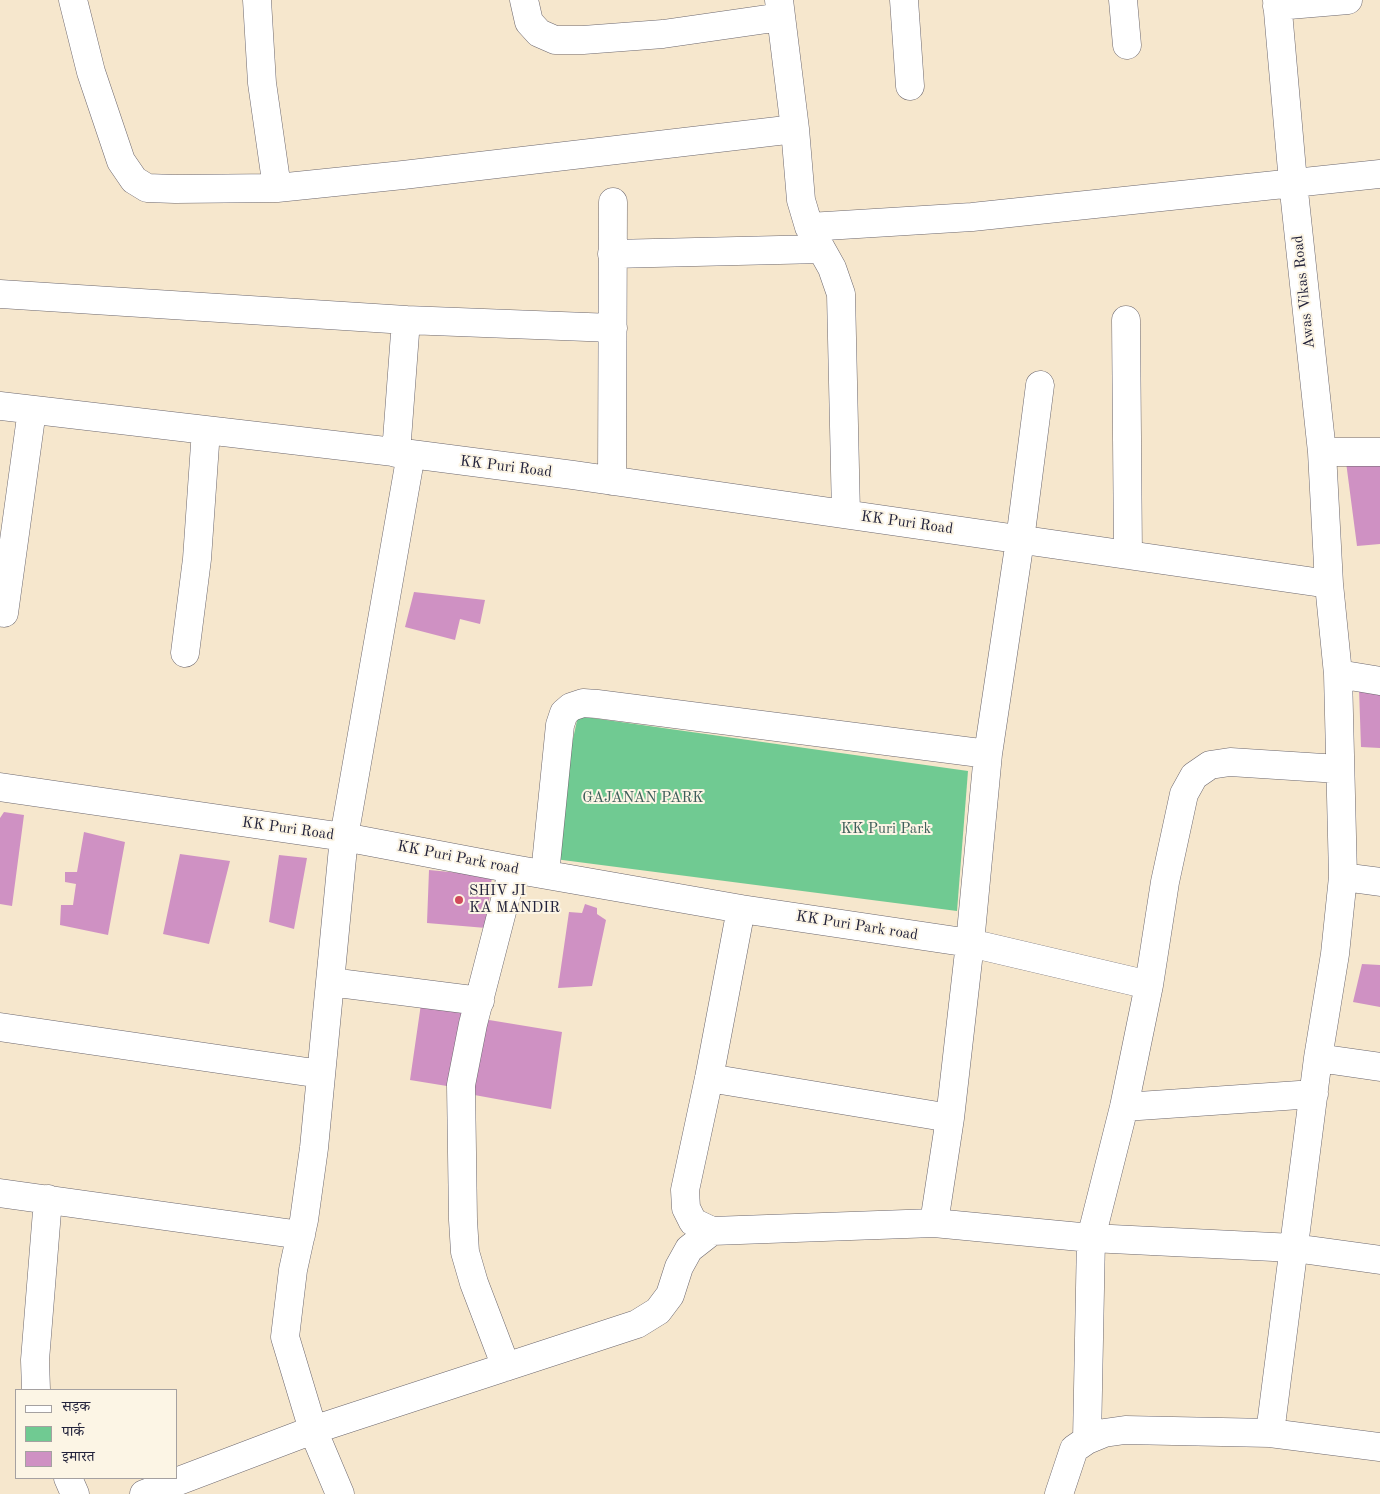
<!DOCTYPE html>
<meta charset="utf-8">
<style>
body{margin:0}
#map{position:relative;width:1380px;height:1494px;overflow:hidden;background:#f6e7cd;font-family:"Old Standard TT","Noto Serif Devanagari",serif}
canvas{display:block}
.legend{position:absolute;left:15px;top:1389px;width:162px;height:90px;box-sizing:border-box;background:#fcf5e5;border:1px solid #a5a1a1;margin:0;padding:6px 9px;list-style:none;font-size:15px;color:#22223b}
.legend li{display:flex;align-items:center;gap:10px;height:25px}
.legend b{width:25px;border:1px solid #a5a1a1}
</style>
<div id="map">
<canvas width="1380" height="1494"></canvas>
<ul class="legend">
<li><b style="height:6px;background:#fff"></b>सड़क</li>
<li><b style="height:14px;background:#70ca92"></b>पार्क</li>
<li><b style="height:14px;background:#cf91c3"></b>इमारत</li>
</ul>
</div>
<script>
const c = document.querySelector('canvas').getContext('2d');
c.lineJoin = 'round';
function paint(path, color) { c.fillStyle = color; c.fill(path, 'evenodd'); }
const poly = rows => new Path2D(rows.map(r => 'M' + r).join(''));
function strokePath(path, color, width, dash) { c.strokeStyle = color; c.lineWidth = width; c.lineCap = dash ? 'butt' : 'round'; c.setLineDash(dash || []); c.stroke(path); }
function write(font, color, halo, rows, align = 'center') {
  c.font = font + ' "Old Standard TT",serif'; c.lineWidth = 4; c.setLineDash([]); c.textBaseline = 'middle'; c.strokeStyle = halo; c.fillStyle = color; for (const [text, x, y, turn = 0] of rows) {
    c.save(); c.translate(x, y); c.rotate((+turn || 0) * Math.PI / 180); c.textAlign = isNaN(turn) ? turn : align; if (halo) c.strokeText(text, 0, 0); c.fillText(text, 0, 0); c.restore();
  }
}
const green = poly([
 [578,716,968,771,957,911,547,858]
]);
const building = poly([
 [1380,461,1380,544,1357,546,1346,462],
 [414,592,485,600,480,624,460,619,455,640,405,627],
 [1359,689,1380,691,1380,748,1361,747],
 [4,812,24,815,12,906,0,904,0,818],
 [84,832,125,842,108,935,60,925,61,905,73,905,76,884,65,882,65,872,77,872],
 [180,854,230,861,209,944,163,934],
 [279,855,307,858,294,929,269,922],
 [429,870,492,876,486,928,427,923],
 [585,904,597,908,597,914,606,920,592,986,558,988,569,912,582,913],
 [1362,964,1380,965,1380,1007,1353,1002],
 [421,1004,464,1009,453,1087,410,1080],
 [483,1019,562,1032,551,1109,469,1094]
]);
const street = poly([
 [73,0,91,72,121,161,134,180,147,188,175,189,277,188,403,175,795,129],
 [257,0,262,83,277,188],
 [524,0,529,22,539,33,555,40,583,40,663,34,781,17],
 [779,0,795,129,801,200,809,227,832,268,841,294,846,514],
 [904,0,910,86],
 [1123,0,1127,45],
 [1277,6,1348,0],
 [809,227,972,217,1380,174],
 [612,254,821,249],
 [0,294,406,320,613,328],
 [1126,320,1128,555],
 [0,406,411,454],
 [1322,452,1380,452],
 [396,453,406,320],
 [612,481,613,202],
 [4,613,32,410],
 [185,653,197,559,206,430],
 [1338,674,1380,681],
 [0,787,344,837,411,454,573,475,1329,584],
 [545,874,560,725,564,713,571,707,583,703,597,704,988,754],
 [1343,877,1380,882],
 [741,909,709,1078,685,1190,686,1208,693,1222,712,1231,934,1223,1091,1238,1294,1248,1380,1260],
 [330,982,480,1001],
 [0,1027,321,1074],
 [1318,1058,1380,1067],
 [709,1078,950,1118],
 [1124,1107,1314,1094],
 [0,1193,301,1235],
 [934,1223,950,1118,970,943,1149,985],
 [506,1367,474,1283,465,1252,463,1220,461,1085,473,1024,513,869],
 [36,1390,35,1360,48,1199],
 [1270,1433,1318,1058,1335,954,1343,877,1338,674,1329,584,1322,452,1293,182,1277,0],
 [1087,1440,1091,1238,1124,1107,1149,985,1165,882,1184,794,1194,776,1210,765,1230,762,1339,769],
 [68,1478,75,1494],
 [144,1494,313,1430,637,1324,658,1311,670,1295,679,1267,689,1249,712,1231],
 [340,1494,313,1430,285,1337,293,1270,304,1220,314,1148,344,837,513,869,741,909,970,943,988,754,1020,540,1040,385],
 [1059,1494,1074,1449,1087,1440,1104,1433,1125,1430,1270,1433,1380,1447]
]);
const markers = [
 [459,900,5,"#d1495b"]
];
const streetNames = [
 ["Awas Vikas Road",1304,292,-96],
 ["KK Puri Road",506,467,7],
 ["KK Puri Road",907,523,8],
 ["KK Puri Road",288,829,8],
 ["KK Puri Park road",458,858,11],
 ["KK Puri Park road",857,926,9]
];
const parkNames = [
 ["GAJANAN PARK",643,798],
 ["KK Puri Park",886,829]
];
const poiNames = [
 ["SHIV JI",469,891],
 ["KA MANDIR",469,908]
];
paint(green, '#70ca92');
paint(building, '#cf91c3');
strokePath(street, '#6c676e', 29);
strokePath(street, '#fff', 28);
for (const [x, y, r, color] of markers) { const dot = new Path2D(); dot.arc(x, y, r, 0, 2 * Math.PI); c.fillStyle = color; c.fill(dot); strokePath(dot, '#fcf5e5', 2); }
write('15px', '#22223b', '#fcf5e5', streetNames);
write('15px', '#3d5d59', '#fcf5e5', parkNames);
write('15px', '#22223b', '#fcf5e5', poiNames, 'left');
</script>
